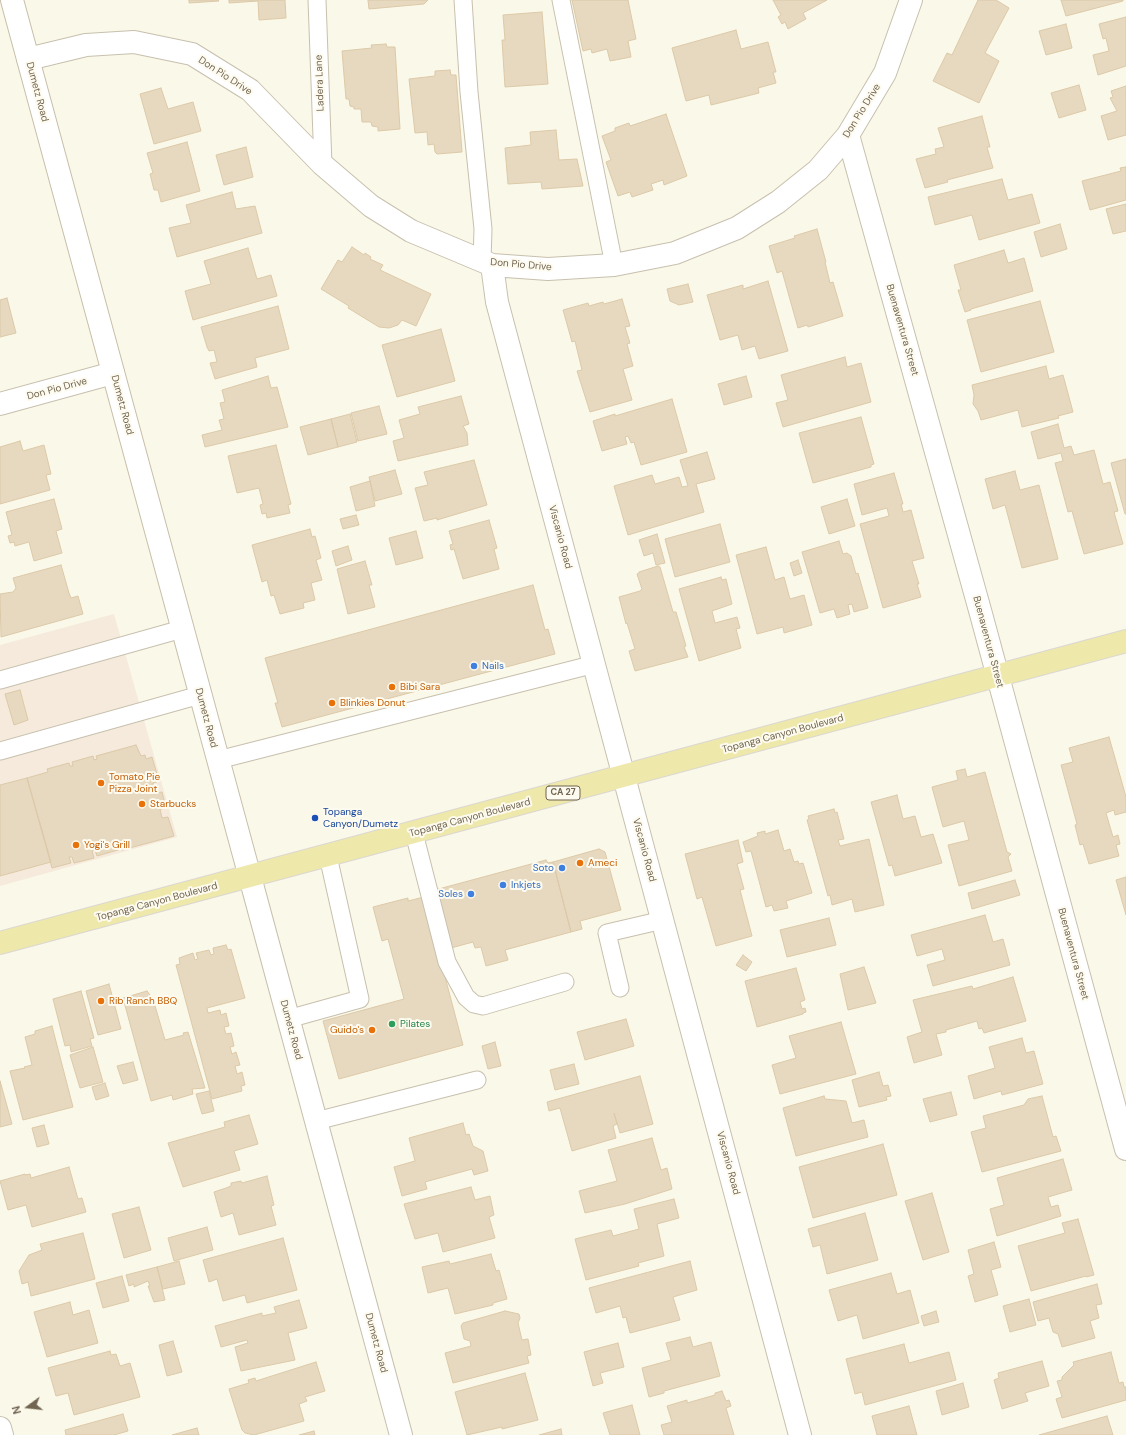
<!DOCTYPE html>
<style>
body{margin:0}
#map{position:relative;width:1126px;height:1435px;overflow:hidden;background:#faf8e9;font-family:"DM Sans",sans-serif}
canvas{display:block}
.north{position:absolute;left:8px;top:1387px;width:40px;height:40px;-webkit-text-stroke:3px #fdfbef;paint-order:stroke;rotate:255deg;font-size:11px;font-weight:700;line-height:16px;text-align:center;color:#716450}
.north::after{content:'';display:block;margin:auto;width:14px;height:18px;background:#716450;clip-path:polygon(50% 0,100% 100%,50% 72%,0 100%)}
</style>
<div id="map">
<canvas width="1126" height="1435"></canvas>
<div class="north">N</div>
</div>
<script>
const c = document.querySelector('canvas').getContext('2d');
c.lineJoin = 'round';
function paint(path, color) { c.fillStyle = color; c.fill(path, 'evenodd'); }
const poly = rows => new Path2D(rows.map(r => 'M' + r).join(''));
function strokePath(path, color, width, dash) { c.strokeStyle = color; c.lineWidth = width; c.lineCap = dash ? 'butt' : 'round'; c.setLineDash(dash || []); c.stroke(path); }
function write(font, color, halo, rows, align = 'center') {
  c.font = font + ' "DM Sans",sans-serif'; c.lineWidth = 4; c.setLineDash([]); c.textBaseline = 'middle'; c.strokeStyle = halo; c.fillStyle = color; for (const [text, x, y, turn = 0] of rows) {
    c.save(); c.translate(x, y); c.rotate((+turn || 0) * Math.PI / 180); c.textAlign = isNaN(turn) ? turn : align; if (halo) c.strokeText(text, 0, 0); c.fillText(text, 0, 0); c.restore();
  }
}
const commercial = poly([
 [114,614,177,837,0,886,0,645]
]);
const building = poly([
 [189,0,218,0,219,1,189,3,189,0],
 [229,0,285,0,286,18,259,20,258,1,229,3,229,0],
 [368,0,428,0,424,4,369,9,368,0],
 [572,0,628,0,636,39,628,41,631,57,610,61,607,49,592,53,591,49,583,51,572,0],
 [773,0,827,0,803,13,806,19,788,29,785,22,782,24,778,17,781,15,773,0],
 [978,0,996,0,1009,8,985,53,999,61,979,103,933,81,947,53,952,55,978,0],
 [1061,0,1123,0,1123,1,1066,16,1061,0],
 [542,12,548,84,505,87,502,40,505,40,503,15,542,12],
 [1126,17,1126,66,1098,75,1093,55,1109,51,1106,38,1103,39,1099,24,1126,17],
 [1066,24,1072,48,1046,55,1039,31,1066,24],
 [736,30,741,49,768,42,776,72,773,72,776,83,758,88,759,93,711,105,709,95,686,101,672,48,736,30],
 [386,44,387,47,395,47,400,129,378,131,378,127,372,126,371,122,362,122,361,109,354,109,354,107,350,106,349,99,346,99,342,51,372,48,371,45,386,44],
 [450,70,451,75,456,75,462,152,437,154,435,152,434,144,428,145,427,132,415,133,409,79,435,76,435,71,450,70],
 [1079,85,1086,110,1059,118,1051,93,1079,85],
 [1126,86,1126,135,1108,140,1101,116,1117,111,1110,98,1113,97,1111,91,1126,86],
 [161,88,168,109,193,102,201,131,154,144,140,94,161,88],
 [666,114,687,176,664,185,663,180,651,184,653,190,632,197,630,192,618,196,606,162,611,160,602,136,615,131,615,128,629,123,630,126,666,114],
 [982,116,990,147,987,147,993,168,947,180,948,182,925,188,916,159,936,154,935,149,944,147,938,128,982,116],
 [556,130,559,160,577,159,583,186,542,189,541,182,508,184,505,148,531,145,530,132,556,130],
 [187,142,200,191,161,202,158,190,154,190,150,174,153,173,147,153,187,142],
 [246,147,253,177,224,185,216,155,246,147],
 [1126,167,1126,200,1090,210,1082,181,1121,171,1120,168,1126,167],
 [1002,179,1008,200,1032,194,1040,223,979,240,972,215,935,225,928,197,1002,179],
 [232,192,236,209,255,206,262,233,177,257,169,228,191,223,186,205,232,192],
 [1126,204,1126,231,1113,234,1106,209,1126,204],
 [1060,224,1067,249,1041,257,1034,232,1060,224],
 [817,229,826,262,825,262,830,283,833,282,843,316,808,327,807,325,798,328,782,271,777,273,769,246,795,238,794,236,817,229],
 [352,247,364,255,365,253,371,257,370,259,383,265,380,270,431,294,416,326,402,320,398,325,389,328,379,327,348,308,349,306,321,289,338,260,342,262,352,247],
 [248,248,257,279,271,275,277,296,193,320,185,291,211,284,204,261,248,248],
 [1004,250,1008,263,1024,258,1033,291,971,309,971,310,965,312,958,290,961,290,954,265,1004,250],
 [768,281,788,351,759,359,755,346,742,350,738,335,720,340,707,295,743,285,743,289,768,281],
 [688,284,693,302,679,305,670,301,667,289,688,284],
 [7,298,16,333,0,337,0,300,7,298],
 [622,299,630,326,625,327,630,343,627,344,633,366,623,369,632,400,590,412,577,371,582,370,575,341,572,342,563,310,588,303,589,306,603,302,604,304,622,299],
 [1040,301,1054,352,981,372,967,320,1040,301],
 [278,306,289,349,255,358,257,367,215,379,210,363,217,362,214,350,209,351,207,347,201,327,278,306],
 [441,329,455,381,397,397,382,345,441,329],
 [845,357,847,367,861,363,871,402,783,427,776,403,788,400,781,375,845,357],
 [1046,366,1049,379,1063,375,1073,412,1058,416,1059,418,1022,427,1018,410,981,420,978,411,973,404,974,395,972,385,1046,366],
 [268,376,271,388,277,387,288,427,205,447,202,435,222,430,219,420,224,419,220,403,225,402,222,390,268,376],
 [746,376,752,397,724,405,718,384,746,376],
 [461,396,469,424,463,426,467,433,468,445,398,461,393,441,404,438,399,420,420,414,418,407,461,396],
 [672,399,687,452,641,465,634,442,631,443,628,436,625,437,627,444,602,451,593,421,615,414,615,416,672,399],
 [379,406,387,434,358,441,351,413,379,406],
 [350,414,357,442,338,447,331,419,350,414],
 [861,417,874,464,871,465,871,467,813,483,799,433,861,417],
 [331,419,338,447,308,455,300,427,331,419],
 [1058,424,1064,448,1071,446,1074,455,1094,450,1103,484,1110,482,1118,511,1114,512,1123,544,1084,554,1072,511,1068,512,1055,463,1063,461,1061,453,1038,459,1031,432,1058,424],
 [20,441,23,451,44,445,51,474,46,475,50,490,0,504,0,447,20,441],
 [276,445,291,504,288,505,290,513,267,518,266,513,262,514,260,505,263,504,259,488,237,493,228,456,276,445],
 [707,452,715,479,696,484,704,512,628,535,614,486,652,475,655,484,679,477,682,487,688,486,680,460,707,452],
 [1126,459,1126,514,1125,514,1111,463,1126,459],
 [474,460,487,505,437,520,437,518,424,521,415,488,428,485,424,472,474,460],
 [395,470,402,494,375,501,369,477,395,470],
 [1015,471,1020,490,1039,485,1058,559,1022,568,1005,505,993,509,985,479,1015,471],
 [894,473,903,504,901,504,903,512,911,510,924,558,912,561,919,584,917,584,921,597,883,608,860,524,889,516,887,508,862,515,854,484,894,473],
 [370,481,375,506,356,511,350,487,370,481],
 [54,499,62,529,56,531,62,553,34,561,29,542,15,546,14,542,10,543,8,536,12,535,6,512,54,499],
 [847,499,855,526,829,534,821,507,847,499],
 [356,515,359,525,343,529,340,519,356,515],
 [489,520,497,548,494,549,499,569,463,579,454,549,451,550,450,545,453,544,449,531,489,520],
 [720,524,730,562,675,577,665,539,720,524],
 [310,529,312,537,315,536,321,558,316,560,322,580,311,583,315,600,303,603,304,608,280,614,274,595,271,596,267,580,262,582,252,545,310,529],
 [416,531,423,558,396,565,389,538,416,531],
 [657,534,665,563,656,565,653,553,644,556,639,540,657,534],
 [839,541,843,554,847,553,851,556,856,574,858,573,868,608,854,612,852,604,848,605,850,614,837,618,834,609,820,613,802,552,839,541],
 [348,546,352,560,336,566,332,551,348,546],
 [766,547,775,580,784,577,790,599,804,595,812,625,784,633,783,627,757,634,736,555,766,547],
 [798,560,802,573,794,576,790,563,798,560],
 [365,561,372,585,369,585,375,607,348,614,337,569,365,561],
 [61,565,69,593,71,598,78,596,83,614,1,637,0,594,13,592,16,588,13,578,61,565],
 [658,566,660,567,673,612,676,612,686,646,684,647,688,657,635,671,629,651,635,649,627,623,626,624,619,597,640,591,642,589,637,574,639,573,639,572,658,566],
 [721,577,722,580,726,579,732,604,712,611,715,623,737,617,740,628,736,629,741,648,699,661,679,589,721,577],
 [533,585,545,630,548,629,555,654,282,727,275,703,278,703,265,658,533,585],
 [20,690,28,720,14,725,5,694,20,690],
 [1109,737,1126,797,1126,812,1115,815,1114,810,1106,813,1113,837,1118,835,1120,844,1116,845,1119,856,1089,864,1083,844,1080,845,1075,825,1077,824,1061,765,1073,762,1069,748,1109,737],
 [136,745,141,756,145,755,146,759,152,757,159,781,153,783,155,793,162,792,166,808,160,809,162,818,168,817,174,836,122,850,120,843,117,844,118,850,97,856,95,850,92,851,94,858,74,863,72,857,69,857,71,863,52,868,27,778,48,772,47,769,69,763,70,766,73,766,72,762,93,756,94,760,97,759,96,756,136,745],
 [965,769,967,777,985,772,1007,852,1011,854,1008,857,1012,871,959,886,948,845,969,840,964,821,943,827,932,787,958,780,956,771,965,769],
 [27,778,51,862,0,876,0,785,27,778],
 [897,795,903,819,915,816,921,837,933,834,942,863,895,876,892,865,889,866,871,802,897,795],
 [834,809,835,813,837,812,844,839,838,840,840,846,869,839,884,905,855,912,852,899,832,905,830,895,828,896,807,820,809,819,808,816,834,809],
 [778,830,784,851,790,849,794,862,798,861,799,864,803,863,812,893,786,901,788,908,774,911,772,905,766,907,751,851,746,852,743,842,758,836,757,833,765,831,765,834,778,830],
 [738,840,743,862,737,864,744,889,740,890,752,936,716,946,702,897,697,899,685,854,738,840],
 [599,849,605,852,621,910,580,921,582,929,571,932,553,862,599,849],
 [546,860,548,863,553,862,571,932,505,950,508,960,486,966,481,947,475,948,473,942,451,948,435,890,546,860],
 [1126,877,1126,915,1116,880,1126,877],
 [1015,880,1020,895,972,909,968,893,1015,880],
 [424,897,463,1045,339,1079,323,1021,404,999,388,939,382,941,373,907,408,898,408,901,424,897],
 [985,915,993,942,1003,939,1010,965,933,986,927,965,945,960,942,949,917,956,911,935,985,915],
 [829,918,836,945,787,957,780,930,829,918],
 [226,945,228,950,231,949,245,998,207,1008,208,1013,220,1010,221,1015,226,1013,229,1026,224,1027,226,1034,231,1033,234,1046,230,1047,232,1054,236,1052,240,1065,235,1066,237,1074,242,1072,245,1085,241,1086,242,1091,212,1099,176,965,180,964,179,958,193,953,195,960,198,959,196,953,209,950,211,955,214,954,213,948,226,945],
 [743,955,752,962,746,971,736,965,743,955],
 [864,967,876,1003,848,1010,840,974,864,967],
 [796,968,805,1000,800,1002,802,1009,805,1008,806,1012,803,1013,803,1014,757,1027,745,981,796,968],
 [1013,977,1026,1021,984,1033,982,1028,979,1029,977,1021,946,1030,946,1032,936,1034,942,1055,914,1063,907,1037,922,1032,913,1000,972,986,973,989,1013,977],
 [109,984,121,1029,98,1035,86,991,109,984],
 [81,991,94,1038,90,1039,92,1046,71,1052,70,1045,65,1046,53,999,81,991],
 [147,991,153,999,165,1040,184,1035,183,1033,188,1032,205,1088,192,1089,193,1094,173,1100,172,1095,151,1101,123,998,147,991],
 [626,1019,634,1046,585,1060,577,1032,626,1019],
 [841,1022,856,1074,780,1094,772,1065,796,1058,789,1036,841,1022],
 [52,1026,73,1107,23,1120,10,1071,25,1068,24,1067,32,1065,25,1037,35,1034,35,1031,52,1026],
 [1022,1038,1026,1053,1034,1051,1043,1084,1002,1095,1001,1091,974,1099,968,1076,995,1068,989,1047,1022,1038],
 [495,1042,501,1066,488,1069,482,1046,495,1042],
 [93,1047,103,1082,80,1088,70,1055,93,1047],
 [133,1062,138,1080,123,1084,117,1066,133,1062],
 [574,1064,579,1084,555,1090,550,1070,574,1064],
 [879,1072,883,1086,888,1085,891,1096,886,1097,887,1100,859,1107,852,1080,879,1072],
 [640,1076,653,1124,620,1133,614,1113,617,1124,613,1126,616,1138,572,1151,560,1108,549,1111,547,1102,640,1076],
 [0,1081,12,1124,0,1127,0,1081],
 [105,1083,109,1096,96,1100,92,1087,105,1083],
 [209,1091,214,1111,202,1114,196,1094,209,1091],
 [951,1092,957,1115,930,1122,923,1099,951,1092],
 [824,1096,825,1099,846,1101,852,1123,864,1120,868,1137,796,1156,783,1108,824,1096],
 [1042,1096,1053,1137,1056,1136,1061,1151,982,1172,971,1132,986,1128,983,1116,1024,1105,1028,1099,1042,1096],
 [249,1115,258,1144,234,1151,240,1170,183,1187,168,1143,225,1127,224,1122,249,1115],
 [463,1123,466,1135,469,1134,473,1146,483,1151,488,1171,474,1175,472,1169,425,1182,427,1189,402,1196,394,1167,415,1161,409,1138,463,1123],
 [44,1125,49,1144,37,1147,32,1128,44,1125],
 [652,1138,661,1170,667,1168,672,1189,625,1204,585,1213,579,1191,617,1181,608,1150,652,1138],
 [883,1144,897,1195,813,1218,799,1167,883,1144],
 [1063,1159,1072,1190,1048,1197,1051,1207,1058,1205,1061,1216,997,1236,990,1209,1004,1205,997,1178,1063,1159],
 [69,1167,78,1199,82,1198,86,1212,32,1227,26,1205,8,1210,0,1181,25,1174,25,1175,30,1174,31,1178,69,1167],
 [267,1176,274,1205,271,1206,276,1225,239,1235,233,1213,221,1217,214,1192,226,1188,231,1186,231,1183,241,1181,242,1183,267,1176],
 [471,1187,475,1200,490,1196,494,1215,489,1217,495,1238,443,1252,438,1233,415,1239,404,1204,471,1187],
 [932,1193,949,1252,923,1260,905,1201,932,1193],
 [674,1199,679,1218,657,1224,664,1256,638,1263,639,1266,586,1280,575,1239,611,1230,613,1236,639,1229,634,1209,674,1199],
 [139,1207,151,1250,124,1258,112,1214,139,1207],
 [865,1213,878,1260,827,1274,820,1245,813,1247,808,1229,865,1213],
 [1078,1219,1094,1275,1086,1277,1086,1276,1031,1291,1018,1246,1065,1233,1062,1223,1078,1219],
 [207,1227,213,1250,174,1261,168,1238,207,1227],
 [83,1233,95,1279,31,1296,28,1282,22,1284,19,1271,29,1255,42,1250,40,1244,83,1233],
 [283,1238,297,1290,247,1303,245,1295,223,1301,217,1279,209,1282,203,1260,283,1238],
 [994,1242,1001,1267,991,1270,998,1295,975,1302,968,1276,974,1274,968,1250,994,1242],
 [491,1254,496,1271,499,1270,507,1299,493,1303,493,1305,455,1314,448,1288,428,1293,422,1267,449,1261,450,1264,491,1254],
 [179,1261,185,1284,163,1289,157,1267,179,1261],
 [690,1261,697,1290,673,1297,680,1320,630,1333,626,1317,623,1318,620,1306,596,1313,589,1288,690,1261],
 [157,1267,165,1300,154,1302,148,1286,150,1286,148,1281,134,1287,134,1284,129,1286,126,1275,157,1267],
 [891,1273,897,1294,910,1290,919,1323,863,1339,857,1315,838,1321,829,1290,891,1273],
 [122,1276,129,1301,103,1308,96,1283,122,1276],
 [1097,1284,1102,1304,1096,1305,1099,1318,1090,1321,1095,1338,1062,1347,1058,1334,1053,1332,1049,1318,1038,1321,1033,1302,1097,1284],
 [1029,1299,1036,1325,1010,1332,1003,1306,1029,1299],
 [299,1300,307,1328,288,1333,295,1360,241,1371,235,1347,248,1343,247,1340,221,1347,215,1326,262,1313,262,1316,276,1313,274,1307,299,1300],
 [70,1302,73,1315,89,1310,98,1343,47,1357,34,1312,70,1302],
 [505,1311,519,1314,520,1318,518,1323,522,1340,528,1339,531,1355,527,1356,529,1363,453,1383,445,1353,471,1346,470,1341,464,1339,461,1326,463,1323,505,1311],
 [936,1311,939,1322,924,1326,921,1316,936,1311],
 [690,1337,693,1347,711,1342,720,1376,664,1391,664,1393,649,1397,642,1368,671,1360,666,1343,690,1337],
 [173,1341,182,1372,167,1376,159,1345,173,1341],
 [618,1343,624,1367,600,1373,603,1383,593,1386,584,1352,618,1343],
 [904,1344,909,1363,949,1352,956,1380,865,1405,862,1392,855,1394,846,1359,904,1344],
 [110,1351,111,1355,116,1354,120,1366,130,1363,140,1397,74,1415,68,1393,56,1396,48,1368,110,1351],
 [1111,1352,1119,1383,1123,1382,1124,1387,1126,1387,1126,1400,1062,1418,1056,1399,1062,1397,1057,1381,1062,1380,1062,1377,1074,1365,1073,1362,1111,1352],
 [1042,1361,1049,1386,1025,1393,1028,1401,1002,1409,994,1380,999,1378,998,1373,1042,1361],
 [316,1362,325,1391,305,1397,307,1401,299,1404,304,1421,254,1435,245,1433,242,1430,229,1389,249,1383,248,1380,255,1378,256,1381,316,1362],
 [525,1373,538,1420,502,1429,502,1427,467,1435,455,1392,525,1373],
 [963,1383,969,1407,942,1415,936,1391,963,1383],
 [722,1391,726,1401,729,1400,731,1406,726,1408,734,1435,664,1435,661,1425,672,1422,667,1406,687,1400,687,1403,715,1395,715,1393,722,1391],
 [632,1405,640,1435,610,1435,603,1413,632,1405],
 [909,1406,917,1435,877,1435,872,1416,909,1406],
 [123,1414,128,1431,114,1435,66,1435,65,1430,123,1414],
 [1107,1416,1113,1435,1039,1435,1107,1416],
 [197,1428,199,1435,172,1435,197,1428],
 [561,1429,562,1435,539,1435,561,1429],
 [314,1431,315,1435,299,1435,314,1431]
]);
const service = poly([
 [317,0,323,165],
 [463,0,469,92,483,229,482,261],
 [561,0,614,265],
 [0,680,182,629],
 [0,751,200,695],
 [218,760,595,664],
 [414,833,447,962,466,997,474,1004,483,1006,565,982],
 [620,988,607,933,663,920],
 [288,1019,360,999,328,856],
 [316,1121,477,1080]
]);
const minor = poly([
 [28,59,86,45,134,42,192,54,250,90,323,165,371,206,411,231,492,265,548,269,614,265,675,253,737,228,778,202,818,170,848,135,885,73,911,0],
 [848,135,981,614,1126,1149],
 [492,265,497,302,800,1435],
 [0,404,113,373],
 [250,877,401,1435],
 [0,1428,2,1435]
]);
const secondary = poly([
 [12,0,250,877]
]);
const primary = poly([
 [0,943,1126,641]
]);
const markers = [
 [474,666,4,"#3f7fe0"],
 [392,687,4,"#e8710a"],
 [332,703,4,"#e8710a"],
 [101,783,4,"#e8710a"],
 [142,804,4,"#e8710a"],
 [315,818,4,"#1a4fb4"],
 [76,845,4,"#e8710a"],
 [580,863,4,"#e8710a"],
 [562,868,4,"#3f7fe0"],
 [503,885,4,"#3f7fe0"],
 [471,894,4,"#3f7fe0"],
 [101,1001,4,"#e8710a"],
 [392,1024,4,"#2e9e5b"],
 [372,1030,4,"#e8710a"]
];
const shields = [
 [563,793,34]
];
const shieldNames = [
 ["CA 27",563,793]
];
const streetNames = [
 ["Don Pio Drive",225,76,33],
 ["Ladera Lane",320,83,-92],
 ["Dumetz Road",37,92,75],
 ["Don Pio Drive",862,111,-58],
 ["Don Pio Drive",521,265,5],
 ["Buenaventura Street",902,330,74],
 ["Don Pio Drive",57,389,-15],
 ["Dumetz Road",122,405,75],
 ["Viscanio Road",560,537,75],
 ["Buenaventura Street",988,642,75],
 ["Dumetz Road",206,718,75],
 ["Topanga Canyon Boulevard",783,734,-15],
 ["Topanga Canyon Boulevard",470,818,-15],
 ["Viscanio Road",644,850,75],
 ["Topanga Canyon Boulevard",157,902,-15],
 ["Buenaventura Street",1073,954,75],
 ["Dumetz Road",291,1030,75],
 ["Viscanio Road",728,1163,75],
 ["Dumetz Road",376,1343,75]
];
const shopNames = [
 ["Nails",482,666],
 ["Soto",554,868,"right"],
 ["Inkjets",511,885],
 ["Soles",463,894,"right"]
];
const foodNames = [
 ["Bibi Sara",400,687],
 ["Blinkies Donut",340,703],
 ["Tomato Pie",109,777],
 ["Pizza Joint",109,789],
 ["Starbucks",150,804],
 ["Yogi's Grill",84,845],
 ["Ameci",588,863],
 ["Rib Ranch BBQ",109,1001],
 ["Guido's",364,1030,"right"]
];
const transitNames = [
 ["Topanga",323,812],
 ["Canyon/Dumetz",323,824]
];
const leisureNames = [
 ["Pilates",400,1024]
];
paint(commercial, '#f5eadc');
paint(building, '#e7d9c0');
strokePath(building, '#dcc9a7', 1);
strokePath(service, '#c8c0ae', 19);
strokePath(minor, '#c8c0ae', 24);
strokePath(secondary, '#c8bfaa', 24);
strokePath(primary, '#dad7d2', 24);
strokePath(service, '#fff', 17);
strokePath(minor, '#fff', 22);
strokePath(secondary, '#fff', 22);
strokePath(primary, '#efe8ab', 22);
for (const [x, y, r, color] of markers) { const dot = new Path2D(); dot.arc(x, y, r, 0, 2 * Math.PI); c.fillStyle = color; c.fill(dot); strokePath(dot, '#fdfbef', 1.5); }
for (const [x, y, w] of shields) { const box = new Path2D(); box.roundRect(x - w / 2, y - 7, w, 14, 3); c.fillStyle = '#fdfbef'; c.fill(box); strokePath(box, '#716450', 1); }
write('bold 9px', '#716450', null, shieldNames);
write('10px', '#716450', '#fdfbef', streetNames);
write('10px', '#366cbe', '#fdfbef', shopNames, 'left');
write('10px', '#c56008', '#fdfbef', foodNames, 'left');
write('10px', '#164399', '#fdfbef', transitNames, 'left');
write('10px', '#27864d', '#fdfbef', leisureNames, 'left');
</script>
